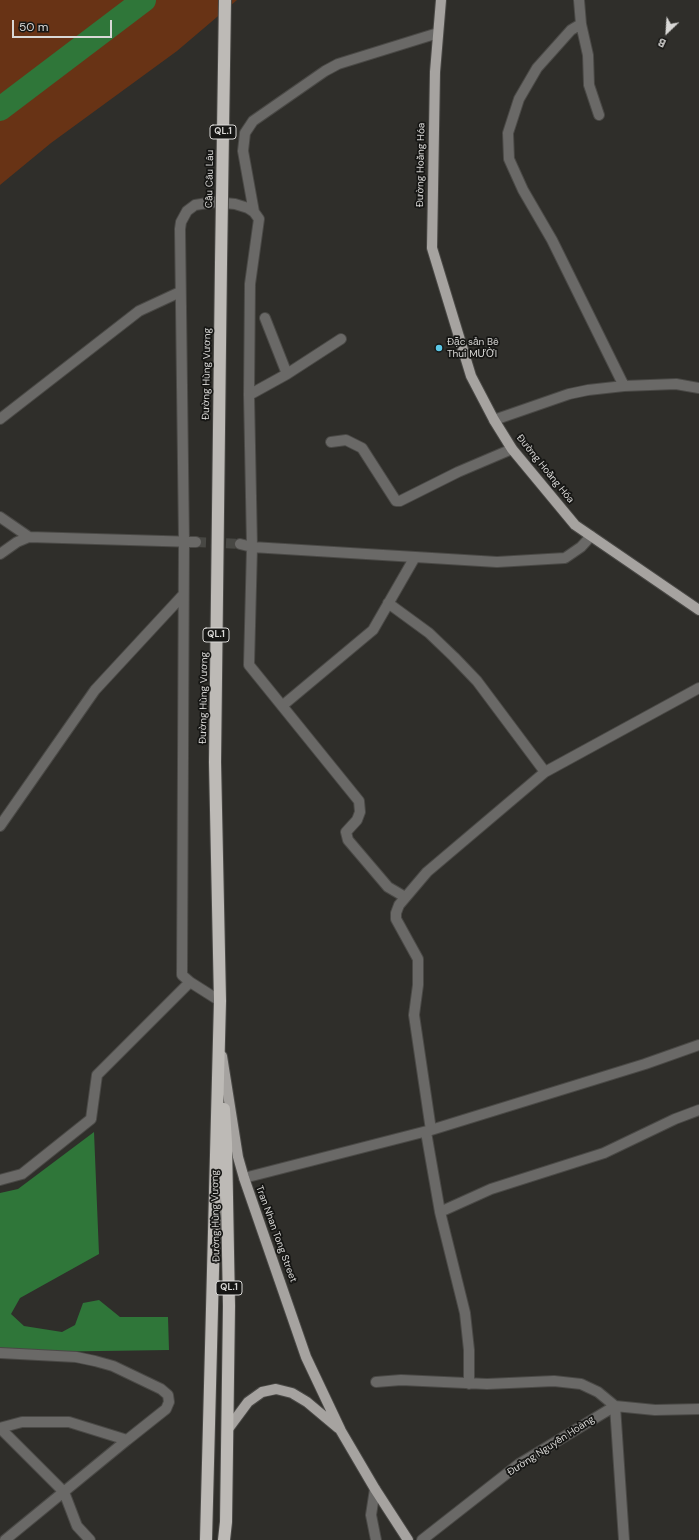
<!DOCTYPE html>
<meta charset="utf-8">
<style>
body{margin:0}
#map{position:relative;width:699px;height:1540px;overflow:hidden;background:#2f2e2a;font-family:"DM Sans",sans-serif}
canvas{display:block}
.north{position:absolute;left:647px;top:12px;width:40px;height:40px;-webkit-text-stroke:3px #161614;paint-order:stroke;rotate:205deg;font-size:11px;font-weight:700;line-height:16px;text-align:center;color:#d9d8d6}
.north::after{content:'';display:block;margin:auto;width:14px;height:18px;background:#d9d8d6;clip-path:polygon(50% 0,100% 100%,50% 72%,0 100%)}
.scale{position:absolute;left:12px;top:20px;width:100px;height:18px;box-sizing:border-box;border:2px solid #d9d8d6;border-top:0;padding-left:5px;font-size:12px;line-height:14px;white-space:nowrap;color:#d9d8d6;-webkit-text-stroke:3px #161614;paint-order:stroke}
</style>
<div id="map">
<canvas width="699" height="1540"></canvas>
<div class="north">B</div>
<div class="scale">50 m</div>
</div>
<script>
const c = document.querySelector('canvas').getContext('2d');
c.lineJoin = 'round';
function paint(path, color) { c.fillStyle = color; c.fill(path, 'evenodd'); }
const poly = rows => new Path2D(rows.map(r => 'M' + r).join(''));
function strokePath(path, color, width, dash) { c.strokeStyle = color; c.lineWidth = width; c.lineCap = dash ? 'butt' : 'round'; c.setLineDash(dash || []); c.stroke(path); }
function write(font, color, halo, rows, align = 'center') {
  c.font = font + ' "DM Sans",sans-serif'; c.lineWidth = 3.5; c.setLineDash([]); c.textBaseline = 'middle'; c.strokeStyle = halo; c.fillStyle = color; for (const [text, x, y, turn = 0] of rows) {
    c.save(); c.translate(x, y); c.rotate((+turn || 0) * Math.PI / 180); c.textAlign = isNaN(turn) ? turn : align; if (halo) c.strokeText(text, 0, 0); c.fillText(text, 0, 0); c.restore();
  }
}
const green = poly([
 [0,0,237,0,177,51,51,143,0,185]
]);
const water = poly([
 [94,1132,99,1254,20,1298,11,1314,24,1326,62,1332,75,1325,83,1303,99,1300,120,1317,168,1317,169,1350,33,1352,0,1348,0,1193,18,1189]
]);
const river = poly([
 [0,109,144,0]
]);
const minorTunnel = poly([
 [196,542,240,544]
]);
const minor = poly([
 [579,0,581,24,571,30,537,68,519,99,508,133,509,159,523,190,552,240,624,386],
 [581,24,588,55,589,85,599,115],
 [254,212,243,151,245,133,253,121,325,71,338,64,438,33],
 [265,318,287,374],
 [249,395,287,374,341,339],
 [0,419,139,311,180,292],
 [494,420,569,394,588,390,624,386,676,384,699,388],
 [331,442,346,440,362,448,396,501,400,501,458,472,512,449],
 [0,517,29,537],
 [240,544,252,547,497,562,565,558,581,547,591,536],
 [0,554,17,542,29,537,196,542],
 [388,603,429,633,454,657,477,681,545,772],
 [282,706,373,630,415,557],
 [0,826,95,690,183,595],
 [220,1001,190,982,182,975,184,542,180,229,181,222,187,211,195,205,214,202,235,204,248,208,254,212,259,219,250,284,249,395,252,547,249,665,359,801,360,812,357,820,346,832,348,840,388,887,405,897],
 [431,1130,414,1015,418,985,418,959,396,919,396,913,399,905,427,872,545,772,699,688],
 [426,1132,440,1212,465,1313,469,1350,469,1384],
 [244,1178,431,1130,645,1064,699,1045],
 [0,1180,22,1174,91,1119,97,1075,190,982],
 [440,1212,491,1189,604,1153,675,1119,699,1110],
 [0,1353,76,1357,95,1361,113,1366,161,1389,168,1395,169,1402,166,1409,127,1440],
 [376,1382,401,1380,487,1384,554,1381,581,1384,598,1392,615,1406,624,1540],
 [0,1428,22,1422,69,1422,127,1440,5,1540],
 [0,1428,64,1492,77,1526,90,1540],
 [375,1489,371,1515,376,1540],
 [422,1540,519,1464,615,1406,655,1410,699,1409]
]);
const major = poly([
 [441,0,435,72,432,248,471,376,494,420,512,449,575,525,699,610],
 [222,1056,238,1157,244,1178,306,1357,341,1431,375,1489,408,1540],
 [228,1429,248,1402,262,1392,276,1389,292,1393,307,1402,338,1428]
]);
const highway = poly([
 [206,1540,220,1001,215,762,221,263],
 [224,1540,226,1522,229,1306,226,1143,224,1109]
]);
const highwayBridge = poly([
 [221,263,225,0]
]);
const markers = [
 [439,348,4,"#5bc8e7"]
];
const shields = [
 [223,132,26],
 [216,635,26],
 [229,1288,26]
];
const shieldNames = [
 ["QL.1",223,132],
 ["QL.1",216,635],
 ["QL.1",229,1288]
];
const streetNames = [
 ["Đường Hoằng Hóa",421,165,-89],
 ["Cầu Câu Lâu",210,179,-89],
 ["Đường Hùng Vương",207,374,-89],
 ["Đường Hoằng Hóa",545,469,51],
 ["Đường Hùng Vương",204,698,-89],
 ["Đường Hùng Vương",216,1216,-91],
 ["Tran Nhan Tong Street",276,1234,70],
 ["Đường Nguyễn Hoàng",551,1446,-33]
];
const poiNames = [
 ["Đặc sản Bê",447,342],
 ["Thui MƯỜI",447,354]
];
paint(green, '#683315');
paint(water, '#2f7639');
strokePath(river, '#2f7639', 24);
strokePath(minorTunnel, '#484844', 10, [10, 5]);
strokePath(minor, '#4a4946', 12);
strokePath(major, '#4a4946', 12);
strokePath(highway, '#4a4946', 14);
strokePath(minor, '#6a6967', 10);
strokePath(major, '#a6a3a0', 10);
strokePath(highway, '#bdbab6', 12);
strokePath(highwayBridge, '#4a4946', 14, []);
strokePath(highwayBridge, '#bdbab6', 12);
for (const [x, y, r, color] of markers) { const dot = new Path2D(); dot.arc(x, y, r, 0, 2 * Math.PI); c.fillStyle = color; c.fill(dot); strokePath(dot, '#161614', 1.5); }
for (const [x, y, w] of shields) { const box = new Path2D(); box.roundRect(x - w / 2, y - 7, w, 14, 3); c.fillStyle = '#161614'; c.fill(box); strokePath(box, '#d9d8d6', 1); }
write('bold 9px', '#d9d8d6', null, shieldNames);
write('10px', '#d9d8d6', '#161614', streetNames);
write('10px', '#d9d8d6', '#161614', poiNames, 'left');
</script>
